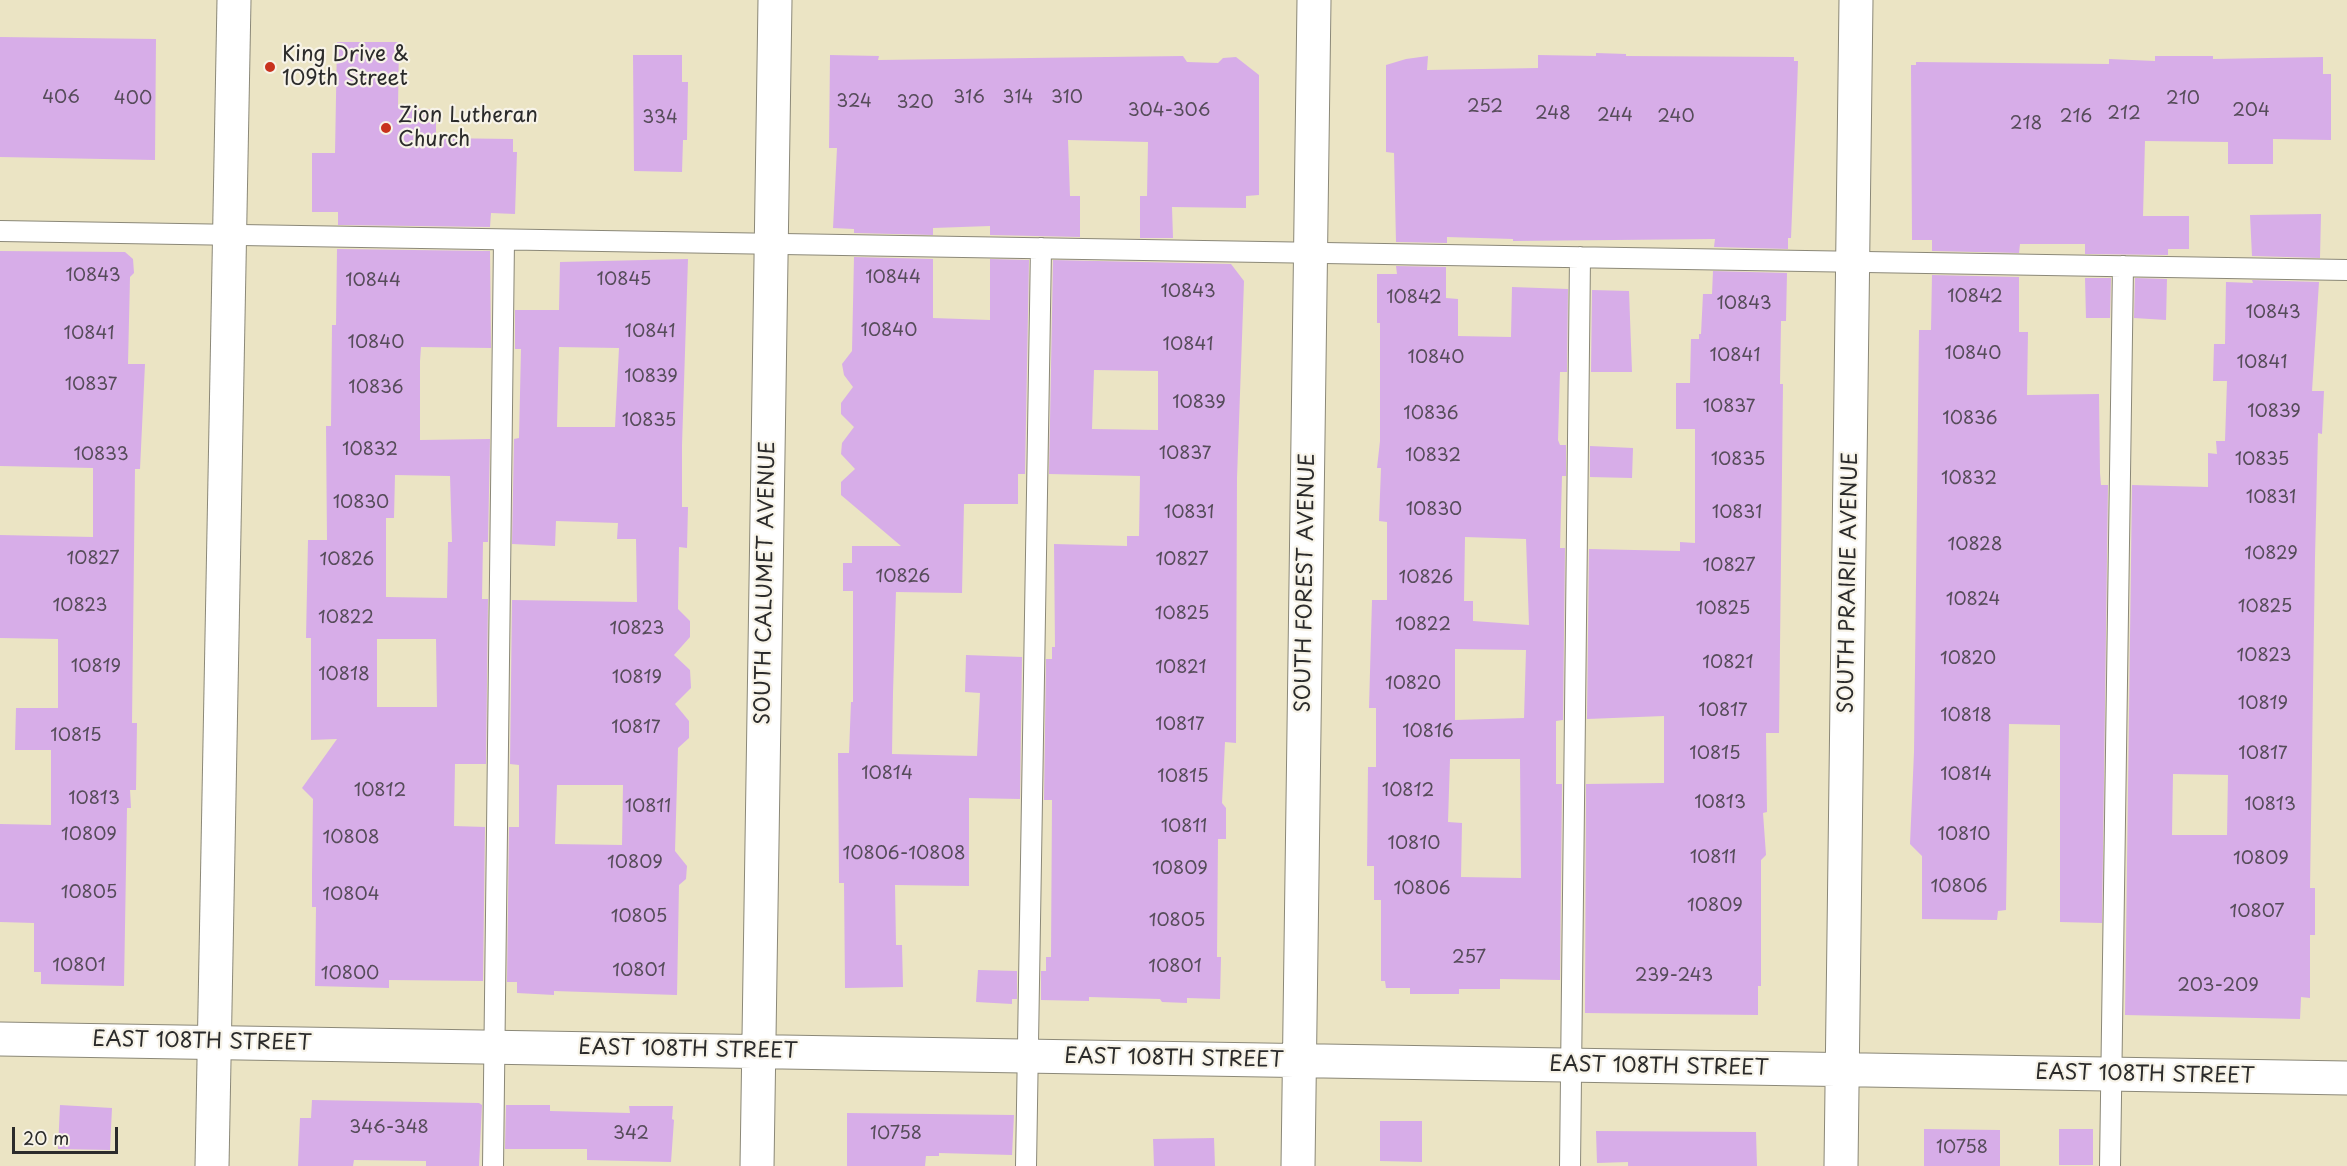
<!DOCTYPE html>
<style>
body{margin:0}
#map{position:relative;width:2347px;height:1166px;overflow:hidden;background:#ebe4c4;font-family:"Playpen Sans",sans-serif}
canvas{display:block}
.scale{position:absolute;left:12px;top:1127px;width:106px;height:27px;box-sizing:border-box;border:3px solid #2b2b2b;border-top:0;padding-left:8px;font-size:18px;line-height:21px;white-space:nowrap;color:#2b2b2b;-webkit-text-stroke:4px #f7f3e8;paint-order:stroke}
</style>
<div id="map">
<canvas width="2347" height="1166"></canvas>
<div class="scale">20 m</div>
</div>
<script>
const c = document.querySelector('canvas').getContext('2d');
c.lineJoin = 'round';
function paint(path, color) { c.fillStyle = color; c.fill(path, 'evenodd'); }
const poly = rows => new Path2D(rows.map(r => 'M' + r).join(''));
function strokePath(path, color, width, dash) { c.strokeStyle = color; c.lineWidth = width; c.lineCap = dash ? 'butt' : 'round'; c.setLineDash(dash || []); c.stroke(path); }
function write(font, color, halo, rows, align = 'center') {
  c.font = font + ' "Playpen Sans",sans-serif'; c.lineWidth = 4.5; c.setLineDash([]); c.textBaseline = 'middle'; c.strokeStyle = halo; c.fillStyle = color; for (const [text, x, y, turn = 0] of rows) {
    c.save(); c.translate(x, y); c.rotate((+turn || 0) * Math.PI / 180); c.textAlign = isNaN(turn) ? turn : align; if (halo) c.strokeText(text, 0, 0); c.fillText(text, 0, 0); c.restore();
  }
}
const building = poly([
 [0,37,156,39,155,160,0,157],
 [337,42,399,42,398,108,429,109,436,118,436,138,513,139,513,152,517,152,515,214,491,213,490,227,338,225,338,212,312,212,312,153,335,153],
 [1596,53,1626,54,1626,56,1794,57,1794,61,1798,61,1797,91,1791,238,1788,238,1788,249,1714,247,1715,239,1513,241,1513,239,1447,237,1447,243,1396,242,1394,153,1386,152,1386,65,1406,59,1428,56,1427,70,1538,68,1538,55,1596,56],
 [633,55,682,55,682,82,688,82,687,140,683,140,682,172,634,171],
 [830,55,879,56,878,60,1183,56,1187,62,1218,63,1223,58,1236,57,1259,75,1259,195,1246,196,1246,208,1172,207,1173,238,1140,238,1140,196,1147,196,1148,142,1068,140,1070,196,1080,196,1080,237,990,235,990,226,933,228,933,235,854,233,854,229,833,228,837,148,829,148],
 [2155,56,2213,56,2213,59,2323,57,2323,74,2331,74,2331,140,2273,139,2273,164,2228,164,2228,142,2145,141,2143,216,2189,216,2189,249,2168,249,2168,255,2085,254,2085,244,2020,244,2019,253,1932,251,1932,240,1912,240,1911,65,1916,65,1916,62,2109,64,2109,59,2155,61],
 [2321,214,2320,258,2252,256,2250,215],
 [337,249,490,251,491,348,421,347,420,361,420,440,490,439,488,542,483,542,482,599,488,599,486,764,455,764,454,826,485,827,483,981,389,980,389,988,315,986,316,907,312,907,312,875,313,799,302,788,337,739,311,740,311,638,306,638,308,540,327,540,326,426,331,426,332,325,336,325],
 [395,475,450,476,452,542,448,542,447,598,386,597,386,518,394,518],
 [377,639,436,639,437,707,377,707],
 [0,251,125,252,133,259,134,273,130,277,128,364,145,364,140,469,135,469,132,723,137,723,136,790,130,790,131,808,127,808,124,986,41,984,41,972,34,972,34,923,0,922,0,824,51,825,51,750,15,750,16,708,58,708,58,639,0,638,0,535,93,537,93,468,0,466],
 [854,257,933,259,933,318,990,320,990,259,1029,260,1025,474,1018,474,1018,504,964,504,962,593,896,592,893,693,892,754,977,756,980,693,965,692,966,655,1022,657,1020,799,969,798,969,886,895,885,896,945,902,945,903,987,845,988,844,883,839,883,838,753,849,753,851,702,853,702,853,591,843,591,843,563,852,563,852,546,901,546,841,495,841,482,855,469,841,454,842,443,854,427,841,414,841,403,853,387,844,375,842,364,852,351],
 [688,259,682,445,682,507,688,507,687,548,679,547,678,609,690,621,690,637,674,655,690,670,691,688,675,704,689,721,689,738,678,748,675,851,687,866,686,879,679,885,677,995,554,991,554,995,517,993,517,982,507,982,509,827,519,827,519,765,510,764,512,600,637,602,636,539,617,539,618,523,556,521,555,546,512,544,514,439,519,438,521,349,515,349,515,310,559,310,560,262],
 [559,347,619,348,615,427,557,427],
 [557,785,623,785,622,845,555,844],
 [1053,260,1231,264,1244,281,1237,478,1236,743,1225,742,1222,803,1226,808,1226,839,1218,839,1217,957,1221,957,1220,999,1187,998,1187,1003,1162,1002,1160,999,1089,997,1089,1001,1041,1000,1041,971,1046,971,1046,957,1051,957,1052,800,1044,800,1046,659,1052,659,1052,647,1055,647,1054,544,1127,546,1127,536,1139,536,1140,476,1049,474],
 [1094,370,1158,371,1158,430,1092,429],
 [1396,266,1446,267,1446,298,1458,299,1458,336,1511,337,1512,287,1568,289,1567,372,1560,372,1558,440,1560,445,1566,445,1566,476,1562,476,1560,548,1565,548,1563,720,1556,721,1556,784,1562,784,1560,980,1500,979,1500,989,1459,989,1459,994,1410,994,1410,988,1386,988,1385,981,1381,981,1381,900,1374,900,1374,866,1367,866,1368,767,1376,767,1376,708,1369,708,1372,600,1387,600,1387,522,1379,521,1381,468,1377,468,1380,441,1380,323,1377,323,1377,274,1397,274],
 [1465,537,1526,539,1529,625,1473,621,1473,601,1464,601],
 [1455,649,1526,650,1524,718,1455,720],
 [1450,759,1520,759,1521,878,1461,877,1462,823,1448,822],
 [1713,271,1787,273,1786,321,1781,321,1780,384,1783,384,1779,733,1766,733,1767,812,1763,813,1766,855,1761,860,1761,986,1758,986,1758,1015,1585,1013,1586,784,1664,783,1664,716,1587,719,1589,549,1680,551,1680,542,1695,543,1695,429,1676,429,1676,383,1690,383,1691,339,1699,339,1699,334,1701,334,1703,294,1712,294],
 [1932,275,2019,277,2019,332,2028,332,2027,395,2099,394,2100,473,2101,485,2108,485,2102,923,2060,922,2060,725,2009,724,2006,910,1998,911,1997,920,1922,919,1922,856,1910,844,1914,752,1919,330,1931,330],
 [2085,278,2111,278,2110,318,2086,318],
 [2135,278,2167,279,2166,320,2134,318],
 [2252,280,2319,282,2312,391,2324,391,2322,434,2318,433,2315,557,2310,888,2315,888,2315,935,2310,935,2310,998,2301,997,2300,1019,2125,1015,2132,485,2208,487,2208,453,2217,454,2216,441,2225,441,2227,381,2213,381,2214,344,2225,344,2226,282,2253,283],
 [2173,774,2228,775,2227,835,2172,835],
 [1592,290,1629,291,1632,372,1591,372],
 [1590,446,1633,448,1632,478,1590,477],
 [978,970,1017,971,1017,999,1012,999,1012,1004,976,1002],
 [312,1100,479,1103,482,1105,479,1166,426,1166,426,1161,354,1160,353,1166,298,1166,300,1118,311,1118],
 [60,1105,112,1108,110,1150,58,1149],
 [506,1105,550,1105,550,1111,630,1113,629,1106,673,1106,672,1119,674,1120,671,1162,587,1160,587,1149,505,1149],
 [847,1113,1014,1115,1012,1155,939,1153,939,1156,926,1156,925,1166,847,1166],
 [1380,1121,1422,1121,1422,1162,1380,1161],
 [1924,1129,2000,1130,2000,1166,1924,1166],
 [2059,1129,2093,1129,2093,1165,2059,1165],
 [1596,1131,1756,1132,1757,1166,1628,1166,1628,1162,1597,1163],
 [1214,1138,1215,1166,1154,1166,1153,1139]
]);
const service = poly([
 [0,231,2347,270],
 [493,1166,504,240],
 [1026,1166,1041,248],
 [1570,1166,1580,257],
 [2110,1166,2123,266]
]);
const minor = poly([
 [0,1039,2347,1078],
 [757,1166,775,0],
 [1298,1166,1314,0],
 [1841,1166,1856,0]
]);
const tertiary = poly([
 [212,1166,234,0]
]);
const markers = [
 [270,67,6,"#c8321e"],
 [386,128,6,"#c8321e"]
];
const numberNames = [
 ["406",61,98],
 ["316",969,98],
 ["314",1018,98],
 ["310",1067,98],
 ["400",133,99],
 ["210",2183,99],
 ["324",854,102],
 ["320",915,103],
 ["252",1485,107],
 ["304-306",1169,111],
 ["204",2251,111],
 ["248",1553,114],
 ["212",2124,114],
 ["244",1615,116],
 ["240",1676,117],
 ["216",2076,117],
 ["334",660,118],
 ["218",2026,124],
 ["10843",93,276],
 ["10844",893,278],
 ["10845",624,280],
 ["10844",373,281],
 ["10843",1188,292],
 ["10842",1975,297],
 ["10842",1414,298],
 ["10843",1744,304],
 ["10843",2273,313],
 ["10840",889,331],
 ["10841",650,332],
 ["10841",89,334],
 ["10840",376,343],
 ["10841",1188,345],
 ["10840",1973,354],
 ["10841",1735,356],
 ["10840",1436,358],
 ["10841",2262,363],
 ["10839",651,377],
 ["10837",91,385],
 ["10836",376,388],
 ["10839",1199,403],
 ["10837",1729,407],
 ["10839",2274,412],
 ["10836",1431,414],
 ["10836",1970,419],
 ["10835",649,421],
 ["10832",370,450],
 ["10837",1185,454],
 ["10833",101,455],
 ["10832",1433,456],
 ["10835",1738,460],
 ["10835",2262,460],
 ["10832",1969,479],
 ["10831",2271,498],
 ["10830",361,503],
 ["10830",1434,510],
 ["10831",1189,513],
 ["10831",1737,513],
 ["10828",1975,545],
 ["10829",2271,554],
 ["10827",93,559],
 ["10826",347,560],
 ["10827",1182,560],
 ["10827",1729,566],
 ["10826",903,577],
 ["10826",1426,578],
 ["10824",1973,600],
 ["10823",80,606],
 ["10825",2265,607],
 ["10825",1723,609],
 ["10825",1182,614],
 ["10822",346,618],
 ["10822",1423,625],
 ["10823",637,629],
 ["10823",2264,656],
 ["10820",1968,659],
 ["10821",1728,663],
 ["10819",96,667],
 ["10821",1181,668],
 ["10818",344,675],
 ["10819",637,678],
 ["10820",1413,684],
 ["10819",2263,704],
 ["10817",1723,711],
 ["10818",1966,716],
 ["10817",1180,725],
 ["10817",636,728],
 ["10816",1428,732],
 ["10815",76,736],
 ["10815",1715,754],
 ["10817",2263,754],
 ["10814",887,774],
 ["10814",1966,775],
 ["10815",1183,777],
 ["10812",380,791],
 ["10812",1408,791],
 ["10813",94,799],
 ["10813",1720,803],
 ["10813",2270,805],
 ["10811",648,807],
 ["10811",1184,827],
 ["10809",89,835],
 ["10810",1964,835],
 ["10808",351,838],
 ["10810",1414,844],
 ["10806-10808",904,854],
 ["10811",1713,858],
 ["10809",2261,859],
 ["10809",635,863],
 ["10809",1180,869],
 ["10806",1959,887],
 ["10806",1422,889],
 ["10805",89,893],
 ["10804",351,895],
 ["10809",1715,906],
 ["10807",2257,912],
 ["10805",639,917],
 ["10805",1177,921],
 ["257",1469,958],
 ["10801",79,966],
 ["10801",1175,967],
 ["10801",639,971],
 ["10800",350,974],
 ["239-243",1674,976],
 ["203-209",2218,986],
 ["346-348",389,1128],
 ["342",631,1134],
 ["10758",896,1134],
 ["10758",1962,1148]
];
const poiNames = [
 ["King Drive &",282,55],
 ["109th Street",282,79],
 ["Zion Lutheran",398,116],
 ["Church",398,140]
];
const streetNames = [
 ["SOUTH CALUMET AVENUE",766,583,-89],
 ["SOUTH FOREST AVENUE",1306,583,-89],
 ["SOUTH PRAIRIE AVENUE",1849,583,-89],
 ["EAST 108TH STREET",202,1042,1],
 ["EAST 108TH STREET",688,1050,1],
 ["EAST 108TH STREET",1174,1059,1],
 ["EAST 108TH STREET",1659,1067,1],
 ["EAST 108TH STREET",2145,1075,1]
];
paint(building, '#d7ade8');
strokePath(service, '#8b8878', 22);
strokePath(minor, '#8b8878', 35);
strokePath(tertiary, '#8b8878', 35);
strokePath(service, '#fff', 20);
strokePath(minor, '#fff', 33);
strokePath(tertiary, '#fff', 33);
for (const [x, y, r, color] of markers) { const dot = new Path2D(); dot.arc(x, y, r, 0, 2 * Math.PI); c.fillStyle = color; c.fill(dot); strokePath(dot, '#f7f3e8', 2); }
write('18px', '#564c5a', null, numberNames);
write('21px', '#2b2b2b', '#f7f3e8', poiNames, 'left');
write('21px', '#2b2b2b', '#f7f3e8', streetNames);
</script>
